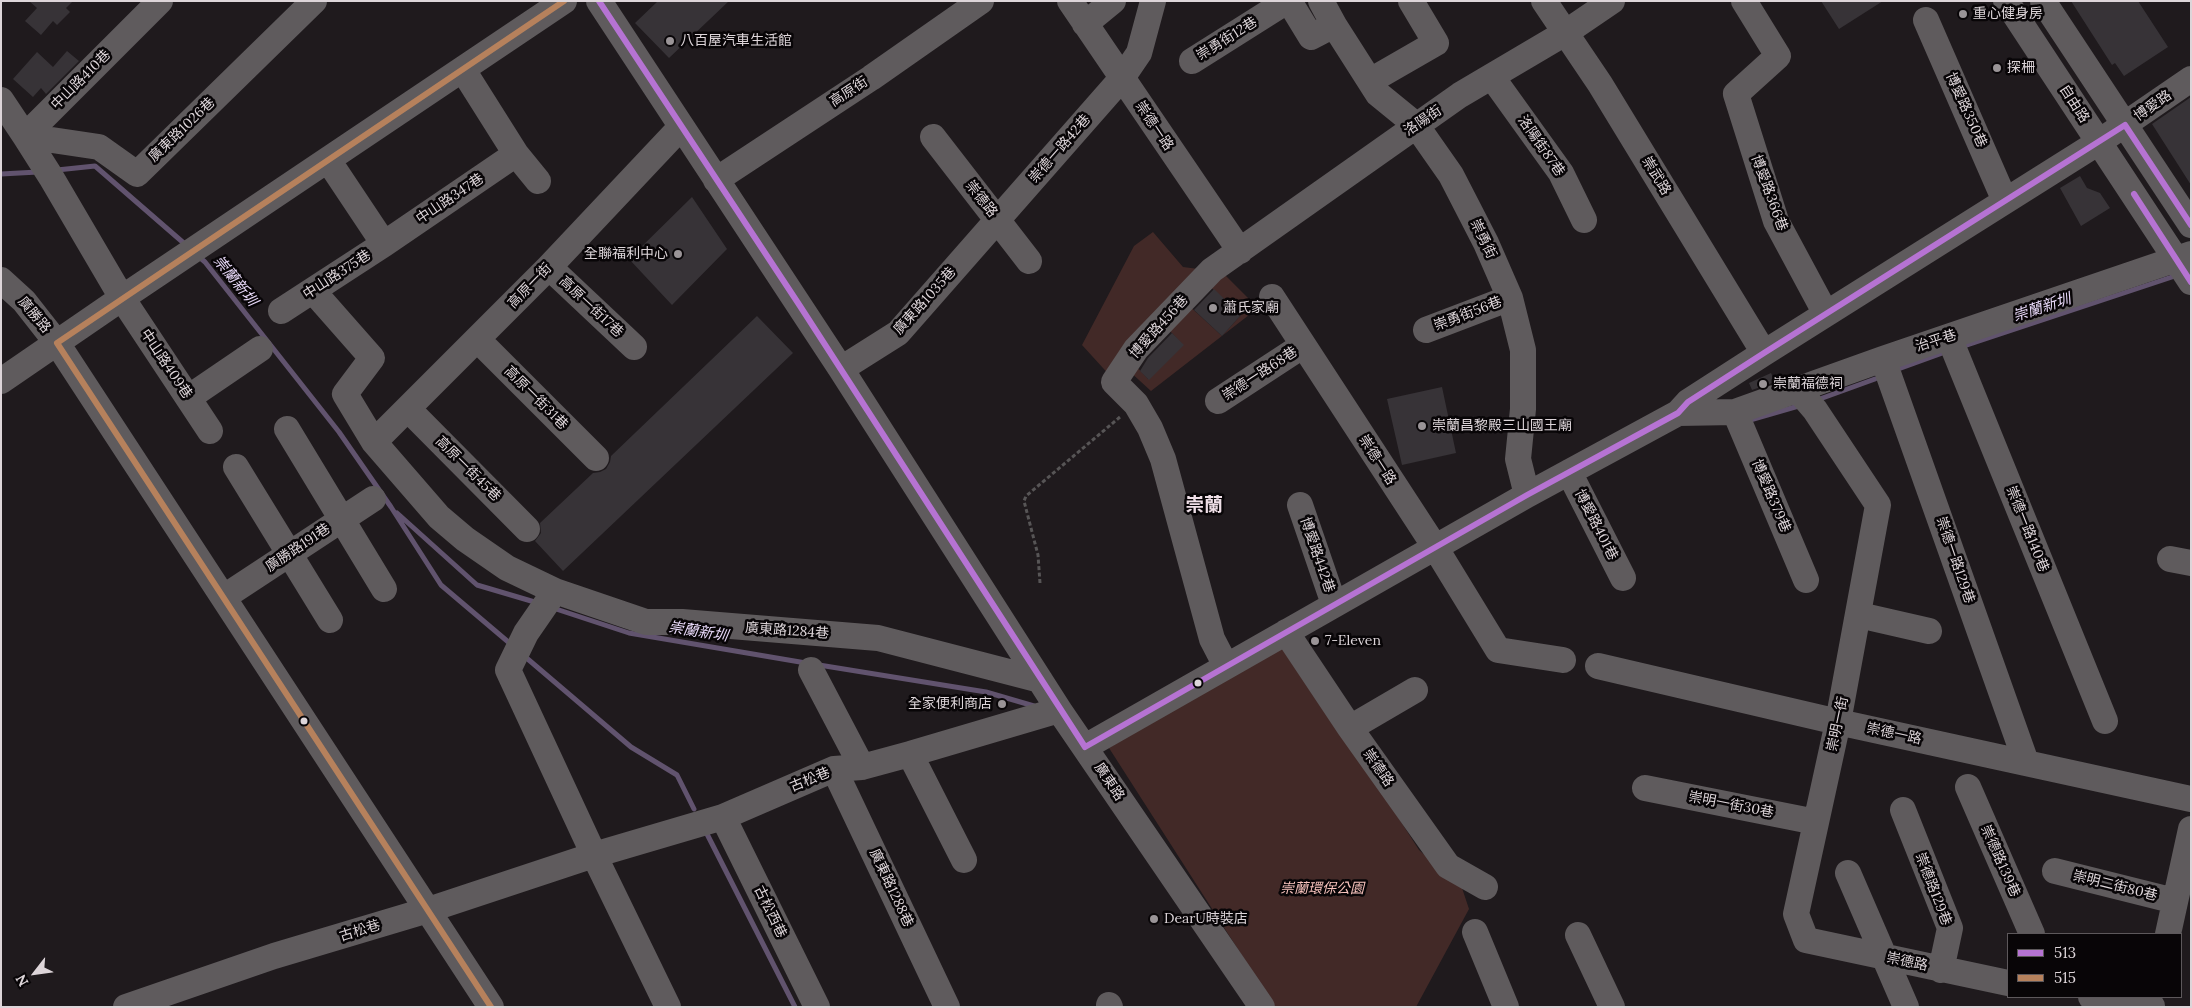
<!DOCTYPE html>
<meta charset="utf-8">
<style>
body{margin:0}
#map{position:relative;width:2192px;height:1008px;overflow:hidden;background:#1f1a1d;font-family:Lora,serif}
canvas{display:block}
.frame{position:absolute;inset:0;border:2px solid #ddd5d9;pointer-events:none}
.legend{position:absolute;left:2007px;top:933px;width:175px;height:65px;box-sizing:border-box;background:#080507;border:1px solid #5d585b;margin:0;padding:6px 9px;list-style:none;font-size:15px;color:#ddd5d9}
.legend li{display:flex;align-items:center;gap:10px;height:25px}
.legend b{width:25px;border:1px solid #5d585b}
.north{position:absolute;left:10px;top:948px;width:50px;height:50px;-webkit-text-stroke:4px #080507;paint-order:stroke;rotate:240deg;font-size:14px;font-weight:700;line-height:20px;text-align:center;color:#ddd5d9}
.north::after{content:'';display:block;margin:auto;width:18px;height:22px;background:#ddd5d9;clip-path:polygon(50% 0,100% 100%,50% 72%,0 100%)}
</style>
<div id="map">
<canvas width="2192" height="1008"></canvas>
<div class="frame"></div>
<ul class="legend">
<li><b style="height:6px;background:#b673d3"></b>513</li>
<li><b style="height:6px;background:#b6815c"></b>515</li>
</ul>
<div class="north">N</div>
</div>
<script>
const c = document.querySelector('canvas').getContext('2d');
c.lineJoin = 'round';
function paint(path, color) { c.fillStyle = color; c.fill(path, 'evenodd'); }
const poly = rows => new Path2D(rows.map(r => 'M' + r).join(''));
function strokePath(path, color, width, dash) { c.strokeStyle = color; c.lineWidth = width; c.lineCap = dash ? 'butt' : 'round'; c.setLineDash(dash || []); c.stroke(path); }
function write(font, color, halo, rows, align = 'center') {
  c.font = font + ' Lora,"Noto Sans TC",serif'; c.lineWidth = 5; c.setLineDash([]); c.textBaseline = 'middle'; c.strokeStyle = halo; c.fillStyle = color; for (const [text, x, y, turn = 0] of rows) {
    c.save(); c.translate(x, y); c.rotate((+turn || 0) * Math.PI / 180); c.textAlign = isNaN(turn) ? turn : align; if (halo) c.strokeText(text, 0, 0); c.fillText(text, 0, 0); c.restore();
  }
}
const green = poly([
 [1153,232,1183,267,1222,272,1258,308,1151,391,1128,370,1113,379,1082,345,1134,246],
 [1204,281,1241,315,1222,336,1185,302],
 [1169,330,1183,345,1148,379,1134,364],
 [1283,637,1419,850,1462,888,1469,909,1416,1007,1275,1007,1109,748]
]);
const stream = poly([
 [57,170,95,166,186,245],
 [1,174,38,172],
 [198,256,205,262,339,432,391,507,441,585,513,646],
 [1961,347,2178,275],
 [1901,368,1948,351],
 [1817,400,1875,379],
 [1750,420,1802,405],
 [397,513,477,585,538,603],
 [553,608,629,633,806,663],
 [523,655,631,747,677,775,694,809],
 [819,665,986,692,1034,706],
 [707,834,795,1007]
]);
const building = poly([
 [29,1,73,1,66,8,70,12,57,25,53,21,41,35,25,21,37,8],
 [658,1,729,1,669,58,635,23],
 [1821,1,1883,1,1839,29],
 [2071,1,2138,1,2168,47,2124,76,2115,63,2112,65],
 [67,51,79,61,46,94,41,88,33,97,13,79,37,52,53,67],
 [2191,97,2191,185,2152,124],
 [2080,176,2087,188,2100,193,2110,208,2081,226,2060,188],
 [692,197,727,249,672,305,629,259],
 [1214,289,1241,315,1222,336,1194,310],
 [757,316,793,353,563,571,535,541,541,533,540,523,593,473,600,472,606,469,610,462,611,456],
 [1172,333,1184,345,1149,380,1140,371,1148,358],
 [1771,373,1775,382,1752,390,1749,383],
 [1442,387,1456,453,1402,465,1387,399]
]);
const path = poly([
 [1040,583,1038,555,1024,501,1026,496,1120,417]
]);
const minor = poly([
 [160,1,25,136,51,177,122,298,210,431],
 [599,1,841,369,1059,710,1262,1007],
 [1070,1,1240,251],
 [1289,1,1311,37,1334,25],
 [1321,1,1334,25,1378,94,1416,125,1451,175,1486,243,1510,298,1523,350,1523,409,1518,459,1527,495],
 [1544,1,1600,84,1764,353],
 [1744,1,1778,56,1736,94,1776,221,1826,314],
 [2006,1,2191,282],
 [2043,1,2191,225],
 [1926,20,2005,201],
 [1085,24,1113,1],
 [1192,61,1287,1],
 [463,70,516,154,538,181],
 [1492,77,1561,173,1584,220],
 [1370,81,1436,43,1411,1],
 [1,100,25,136,99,147,137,174,314,1],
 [933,137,1029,261],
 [328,160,384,244],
 [716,180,871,78,981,1],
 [549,267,634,347],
 [1,280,24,301,57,343,491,1007],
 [313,291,372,358,345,394,374,442,439,517,465,539,507,568,555,591,646,622,682,622,878,638,1040,680],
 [1272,297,1435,547,1498,650,1563,660],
 [281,311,384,244,516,154],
 [1426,330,1510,298],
 [1949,337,2105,721],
 [477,339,596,458],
 [1883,359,2026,762],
 [841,369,898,333,1122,78,1139,53,1153,1],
 [1,381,122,298,564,1],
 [1797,389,1815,410,1878,505,1838,722,1796,914,1806,940,2008,983],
 [188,398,260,349],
 [1218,401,1302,346],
 [408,409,527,529],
 [1735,412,1806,580],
 [1678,413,1735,412,1883,359,2191,254],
 [287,429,384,589],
 [374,442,549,267,681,127],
 [236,467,330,620],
 [1569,472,1623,578],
 [1300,505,1334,604],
 [2170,559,2191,563],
 [555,591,526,633,508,670,594,855,668,1007],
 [224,597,373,499],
 [1859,615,1929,631],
 [1286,632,1350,728,1448,866,1485,887],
 [1226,666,1212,639,1163,459,1150,428,1136,404,1114,382,1136,349,1212,270,1460,95,1565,33,1612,1],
 [1598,666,1838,722,2191,799],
 [811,670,862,767],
 [1350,728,1415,690],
 [1085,747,1527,495,1678,413,1688,402,1764,353,2099,142,2191,79],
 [910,754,964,860],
 [834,769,947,1007],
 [1968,787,2032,934],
 [1645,788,1816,822],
 [1903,810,1950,928,1941,970],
 [723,817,817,1007],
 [2055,871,2175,901],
 [1848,873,1906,1007],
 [1475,932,1506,1007],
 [2168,934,2191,829],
 [1578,935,1612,1007],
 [2091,997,2152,1006],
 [1109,1005,1110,1007],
 [126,1007,274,956,428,910,594,855,723,817,834,769,862,767,910,754,1059,710]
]);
const bus1 = poly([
 [599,1,800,306,1085,747],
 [2134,194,2191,282],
 [1085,747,1527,495,1678,413,1688,402,1764,353,2125,125,2191,225]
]);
const bus2 = poly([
 [491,1007,57,343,564,1]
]);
const markers = [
 [1963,14,5,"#9a9497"],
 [670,41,5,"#9a9497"],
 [1997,68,5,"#9a9497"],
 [678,254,5,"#9a9497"],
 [1213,308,5,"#9a9497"],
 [1763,384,5,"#9a9497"],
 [1422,426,5,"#9a9497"],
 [1315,641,5,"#9a9497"],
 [1198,683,4.5,"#ddd5d9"],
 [1002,704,5,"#9a9497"],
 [304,721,4.5,"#ddd5d9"],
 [1154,919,5,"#9a9497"]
];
const poiNames = [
 ["重心健身房",1973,14],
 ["八百屋汽車生活館",680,41],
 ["探柵",2007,68],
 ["全聯福利中心",668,254,"right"],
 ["蕭氏家廟",1223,308],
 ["崇蘭福德祠",1773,384],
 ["崇蘭昌黎殿三山國王廟",1432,426],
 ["7-Eleven",1325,641],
 ["全家便利商店",992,704,"right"],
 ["DearU時裝店",1164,919]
];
const streetNames = [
 ["崇勇街12巷",1227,39,-32],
 ["中山路410巷",81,80,-45],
 ["高原街",849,92,-33],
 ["自由路",2074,104,57],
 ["博愛路",2153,106,-35],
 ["博愛路350巷",1966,110,66],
 ["洛陽街",1423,121,-34],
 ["崇德一路",1154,126,56],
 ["廣東路1026巷",182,130,-44],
 ["洛陽街87巷",1541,146,55],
 ["崇德一路42巷",1060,149,-49],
 ["崇武路",1656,176,59],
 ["博愛路366巷",1769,193,70],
 ["中山路347巷",450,199,-34],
 ["崇德路",981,199,52],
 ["崇勇街",1483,239,64],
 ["中山路375巷",337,275,-33],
 ["高原一街",530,286,-46],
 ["廣東路1035巷",925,301,-48],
 ["高原一街17巷",591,307,43],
 ["崇勇街56巷",1468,314,-21],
 ["廣勝路",34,315,50],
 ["博愛路456巷",1159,327,-48],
 ["治平巷",1936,341,-18],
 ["中山路409巷",166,364,56],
 ["崇德一路68巷",1260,374,-33],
 ["高原一街31巷",536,398,45],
 ["崇德一路",1377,460,57],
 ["高原一街45巷",468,469,45],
 ["博愛路379巷",1771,496,67],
 ["博愛路401巷",1596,525,63],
 ["崇德一路140巷",2027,529,68],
 ["廣勝路191巷",298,548,-34],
 ["博愛路442巷",1317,555,71],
 ["崇德一路129巷",1955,560,71],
 ["廣東路1284巷",787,631,4],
 ["崇明一街",1838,724,-78],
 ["崇德一路",1894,734,12],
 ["崇德路",1378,768,55],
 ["古松巷",810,780,-22],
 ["廣東路",1109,782,56],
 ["崇明一街30巷",1731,805,11],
 ["崇德路139巷",2000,861,66],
 ["崇明二街80巷",2115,886,14],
 ["廣東路1288巷",891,888,65],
 ["崇德路129巷",1933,889,69],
 ["古松西巷",770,912,64],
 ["古松巷",360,931,-17],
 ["崇德路",1907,962,12]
];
const parkNames = [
 ["崇蘭環保公園",1322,889]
];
const waterNames = [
 ["崇蘭新圳",235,281,51],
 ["崇蘭新圳",2042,308,-18],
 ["崇蘭新圳",698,632,9]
];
const districtNames = [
 ["崇蘭",1204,506]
];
paint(green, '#422927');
strokePath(stream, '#61536e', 5);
paint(building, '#373337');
strokePath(path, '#575556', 3, [4, 2.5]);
strokePath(minor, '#5f5b5d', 26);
strokePath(bus1, '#b673d3', 6);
strokePath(bus2, '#b6815c', 6);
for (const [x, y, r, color] of markers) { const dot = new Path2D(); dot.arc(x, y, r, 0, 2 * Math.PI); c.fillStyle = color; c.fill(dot); strokePath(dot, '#080507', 2); }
write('14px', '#ddd5d9', '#080507', poiNames, 'left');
write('14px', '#ddd5d9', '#080507', streetNames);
write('italic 14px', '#f9c4be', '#080507', parkNames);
write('italic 15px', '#e8d9f9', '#080507', waterNames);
write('bold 19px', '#efdfe7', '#080507', districtNames);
</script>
